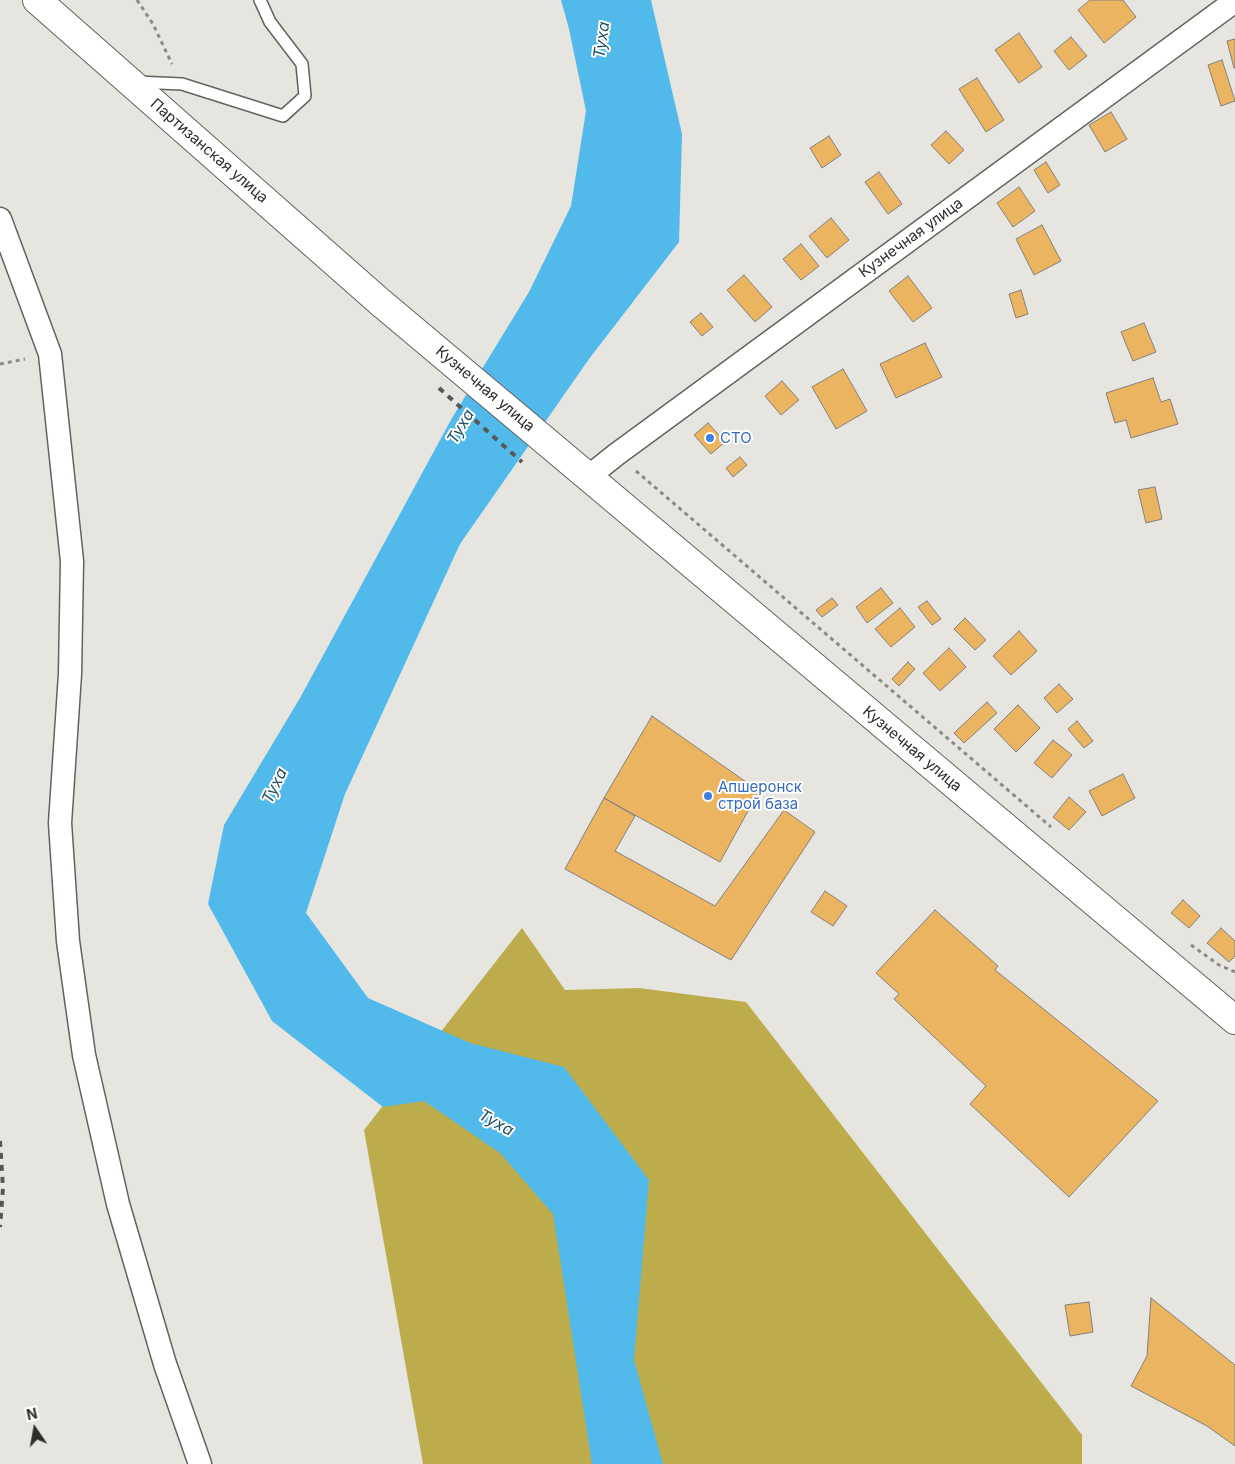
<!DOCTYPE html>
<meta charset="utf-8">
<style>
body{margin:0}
#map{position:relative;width:1235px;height:1464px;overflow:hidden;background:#e6e5e0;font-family:Inter,sans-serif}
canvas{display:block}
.north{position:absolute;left:10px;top:1404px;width:50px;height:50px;-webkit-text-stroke:4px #fffffe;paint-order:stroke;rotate:348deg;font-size:14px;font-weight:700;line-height:20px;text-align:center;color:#2e2e2c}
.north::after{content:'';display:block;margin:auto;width:18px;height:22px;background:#2e2e2c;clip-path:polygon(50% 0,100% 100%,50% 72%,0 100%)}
</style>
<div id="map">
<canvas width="1235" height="1464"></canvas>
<div class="north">N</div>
</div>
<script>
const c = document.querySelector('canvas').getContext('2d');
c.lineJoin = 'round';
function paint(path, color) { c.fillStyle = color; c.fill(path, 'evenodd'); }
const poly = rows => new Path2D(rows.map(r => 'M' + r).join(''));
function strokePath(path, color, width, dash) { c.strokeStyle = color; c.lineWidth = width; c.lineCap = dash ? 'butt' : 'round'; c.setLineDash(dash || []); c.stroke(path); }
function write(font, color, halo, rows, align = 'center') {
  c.font = font + ' Inter,sans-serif'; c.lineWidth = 4; c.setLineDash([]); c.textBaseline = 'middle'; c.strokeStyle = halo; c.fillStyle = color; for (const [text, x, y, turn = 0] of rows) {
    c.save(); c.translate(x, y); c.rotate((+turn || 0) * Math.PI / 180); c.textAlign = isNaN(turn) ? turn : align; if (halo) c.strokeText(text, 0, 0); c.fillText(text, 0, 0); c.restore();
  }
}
const forest = poly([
 [522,928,565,990,639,988,746,1002,1082,1435,1082,1464,423,1464,364,1130]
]);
const water = poly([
 [561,0,651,0,682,134,679,242,589,359,460,544,345,794,306,913,368,998,470,1043,564,1067,649,1180,634,1360,663,1464,592,1464,553,1214,500,1153,424,1101,383,1107,272,1021,208,904,224,825,300,698,452,418,529,292,571,206,586,111,569,29]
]);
const building = poly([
 [1090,0,1123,0,1136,17,1104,43,1078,10,1090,0],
 [1019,33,1042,67,1019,83,995,50,1019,33],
 [1071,37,1087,56,1069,70,1054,51,1071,37],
 [1235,39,1235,68,1234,68,1227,41,1235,39],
 [1222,60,1235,101,1221,106,1208,65,1222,60],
 [977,78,1004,120,986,132,959,89,977,78],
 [1111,112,1127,139,1105,152,1089,125,1111,112],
 [946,131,964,150,949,164,931,145,946,131],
 [829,136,841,155,822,168,810,148,829,136],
 [1046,162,1060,185,1048,193,1034,170,1046,162],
 [879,172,902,204,888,214,865,182,879,172],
 [1019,187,1035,211,1013,227,997,203,1019,187],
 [831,218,849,240,827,258,809,236,831,218],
 [1042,225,1061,261,1034,275,1016,239,1042,225],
 [801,244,819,266,801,280,783,259,801,244],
 [744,275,772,307,755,322,727,290,744,275],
 [908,276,932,308,913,322,889,291,908,276],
 [1021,290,1028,314,1016,318,1009,294,1021,290],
 [701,313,713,327,702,336,690,322,701,313],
 [1144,323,1156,352,1133,361,1121,332,1144,323],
 [925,343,942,377,896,398,880,364,925,343],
 [843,369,867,411,836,429,812,387,843,369],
 [1153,378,1161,402,1170,399,1178,424,1131,438,1126,420,1115,423,1106,393,1153,378],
 [782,381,799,400,781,415,765,396,782,381],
 [708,423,725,442,711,454,694,435,708,423],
 [740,457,747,465,733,477,726,468,740,457],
 [1155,487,1162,519,1146,523,1138,490,1155,487],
 [881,588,893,603,867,623,856,607,881,588],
 [832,598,838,605,822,617,816,610,832,598],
 [927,601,941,619,932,625,918,607,927,601],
 [900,608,915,627,891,647,875,629,900,608],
 [965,618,986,640,975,650,954,629,965,618],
 [1019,631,1037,651,1011,675,993,656,1019,631],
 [949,648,966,667,940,691,923,673,949,648],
 [908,662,915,669,899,686,892,679,908,662],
 [1059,684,1073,699,1057,713,1044,698,1059,684],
 [987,702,997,713,964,743,954,733,987,702],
 [1018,705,1040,728,1016,752,994,729,1018,705],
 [652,716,759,791,720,862,604,798,652,716],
 [1077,721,1093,741,1084,748,1068,729,1077,721],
 [1053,740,1072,755,1052,778,1034,763,1053,740],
 [1123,774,1135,798,1102,816,1089,791,1123,774],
 [1069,797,1086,812,1069,830,1053,817,1069,797],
 [604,798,635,816,615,851,715,906,784,810,815,832,731,960,565,869,604,798],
 [825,891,847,906,833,926,811,912,825,891],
 [1183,900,1200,916,1189,928,1171,913,1183,900],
 [935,910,998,966,995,970,1158,1101,1069,1197,970,1104,986,1086,894,999,899,994,876,973,935,910],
 [1221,928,1235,941,1235,956,1229,962,1207,943,1221,928],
 [1151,1298,1235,1365,1235,1446,1207,1426,1131,1386,1147,1356,1151,1298],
 [1089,1302,1093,1332,1070,1336,1065,1305,1089,1302]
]);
const path = poly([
 [137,0,153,24,172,64],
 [0,364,25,359],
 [636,471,1051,827],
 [1191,945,1219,965,1235,972]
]);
const service = poly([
 [136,82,182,84,283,116,305,96,302,64,270,22,260,0]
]);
const minor = poly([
 [0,219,50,354,72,561,70,674,60,823,68,941,84,1055,118,1204,165,1364,200,1464],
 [588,477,617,454,1235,1]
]);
const primary = poly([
 [37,0,380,302,1235,1020]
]);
const rail = poly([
 [439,388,522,462],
 [0,1141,3,1188,0,1227]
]);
const markers = [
 [710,438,5,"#3f7fe0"],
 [708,796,5,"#3f7fe0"]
];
const streetNames = [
 ["Партизанская улица",209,151,41],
 ["Кузнечная улица",911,238,-36],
 ["Кузнечная улица",485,389,40],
 ["Кузнечная улица",912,749,40]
];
const shopNames = [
 ["СТО",720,438],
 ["Апшеронск",718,787],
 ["строй база",718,804]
];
const waterNames = [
 ["Туха",602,40,-82],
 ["Туха",461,427,-59],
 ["Туха",275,786,-64],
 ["Туха",496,1123,29]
];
paint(forest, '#bdac4b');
paint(water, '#51baeb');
paint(building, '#ebb461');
strokePath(building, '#83807c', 1);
strokePath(service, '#63625e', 14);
strokePath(minor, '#63625e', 25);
strokePath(primary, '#63625e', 30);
strokePath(path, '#8a8a86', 3, [4, 4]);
strokePath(service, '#fff', 11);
strokePath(minor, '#fff', 22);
strokePath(primary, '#fff', 28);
strokePath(rail, '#575754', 4, [6, 6]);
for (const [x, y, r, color] of markers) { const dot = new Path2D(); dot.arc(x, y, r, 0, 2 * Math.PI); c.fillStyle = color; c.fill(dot); strokePath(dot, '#fffffe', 2); }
write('15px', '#2e2e2c', '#fffffe', streetNames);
write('15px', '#366cbe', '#fffffe', shopNames, 'left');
write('italic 16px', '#224e63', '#fffffe', waterNames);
</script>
